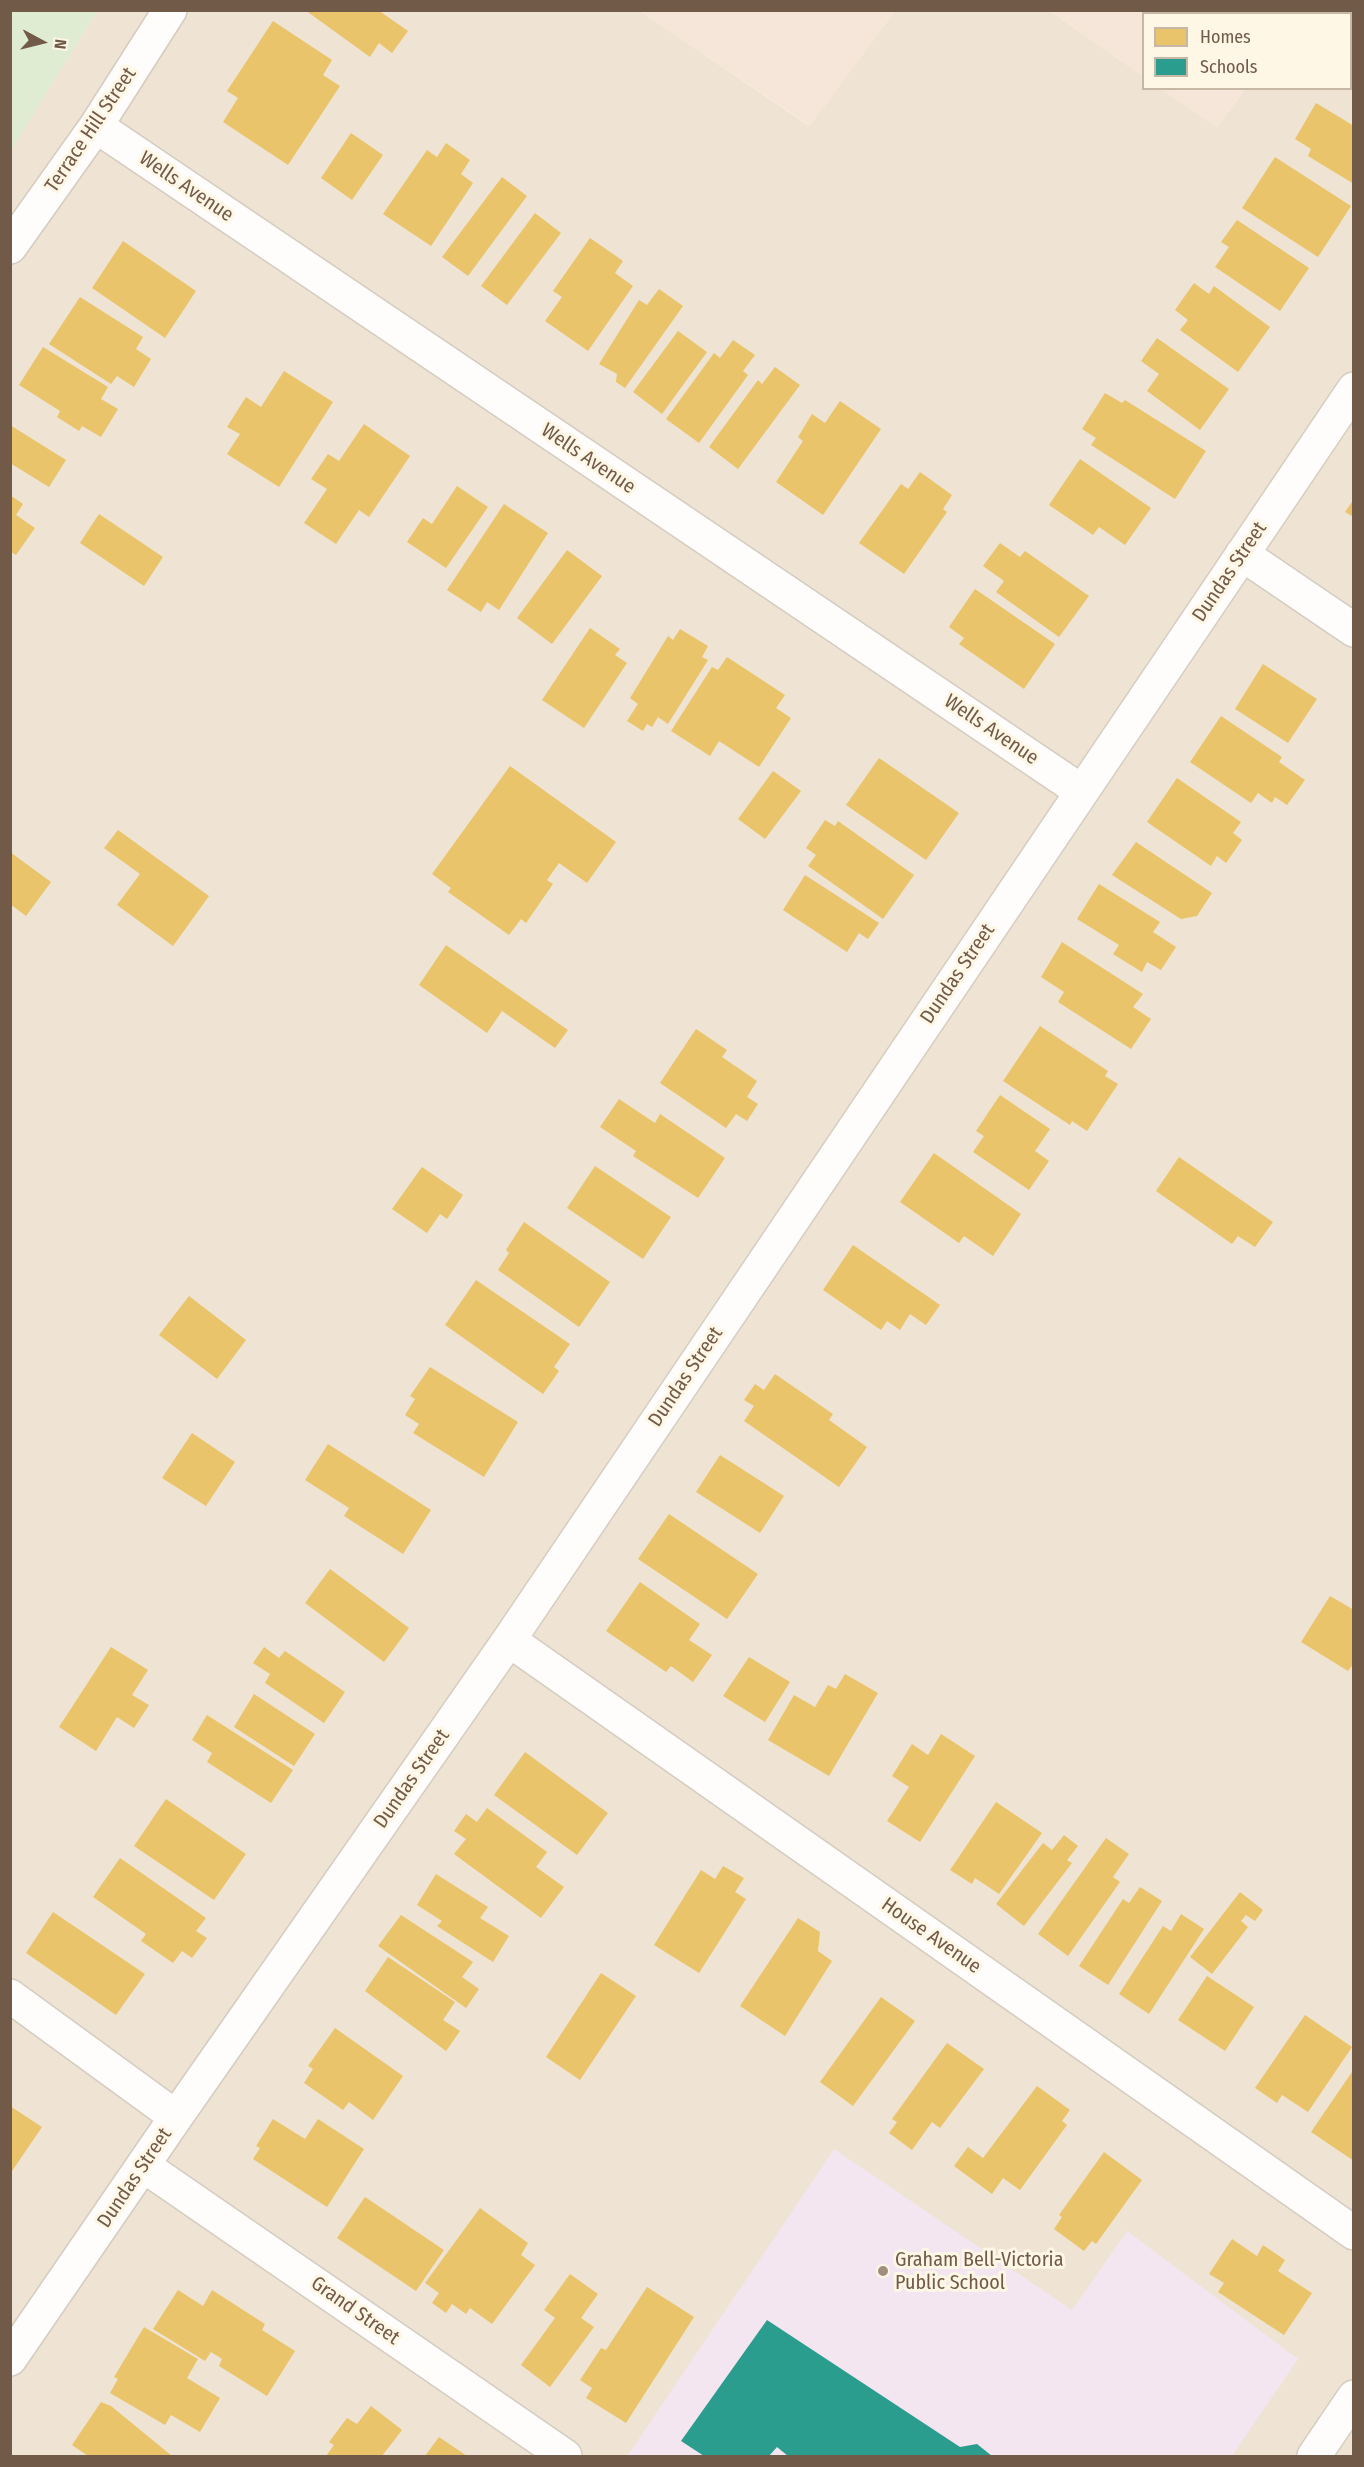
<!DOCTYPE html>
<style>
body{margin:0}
#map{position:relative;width:1364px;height:2467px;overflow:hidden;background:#f6f1e6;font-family:"Fira Sans Condensed",sans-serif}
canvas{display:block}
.frame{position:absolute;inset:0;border:12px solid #725a48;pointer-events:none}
.legend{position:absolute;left:1142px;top:12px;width:210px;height:78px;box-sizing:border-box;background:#fff7e5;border:2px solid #c7b8a6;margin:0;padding:8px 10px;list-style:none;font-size:18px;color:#725a48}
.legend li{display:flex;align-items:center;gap:12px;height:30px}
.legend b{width:30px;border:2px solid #c7b8a6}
.north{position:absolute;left:12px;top:12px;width:60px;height:60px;-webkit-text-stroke:4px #fff7e5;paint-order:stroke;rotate:97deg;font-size:16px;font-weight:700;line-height:24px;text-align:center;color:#725a48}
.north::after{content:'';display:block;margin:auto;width:21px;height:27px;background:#725a48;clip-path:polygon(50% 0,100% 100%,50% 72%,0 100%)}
</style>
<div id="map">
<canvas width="1364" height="2467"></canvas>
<div class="frame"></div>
<ul class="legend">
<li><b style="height:16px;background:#e9c46a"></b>Homes</li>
<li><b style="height:16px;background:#2a9d8f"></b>Schools</li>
</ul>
<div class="north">N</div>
</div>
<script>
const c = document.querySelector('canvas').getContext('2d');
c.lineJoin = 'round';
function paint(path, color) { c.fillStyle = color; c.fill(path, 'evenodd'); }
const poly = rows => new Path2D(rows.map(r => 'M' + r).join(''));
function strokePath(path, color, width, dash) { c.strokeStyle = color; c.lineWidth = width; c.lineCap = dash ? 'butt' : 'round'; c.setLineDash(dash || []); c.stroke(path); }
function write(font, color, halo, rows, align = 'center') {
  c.font = font + ' "Fira Sans Condensed",sans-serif'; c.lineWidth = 6; c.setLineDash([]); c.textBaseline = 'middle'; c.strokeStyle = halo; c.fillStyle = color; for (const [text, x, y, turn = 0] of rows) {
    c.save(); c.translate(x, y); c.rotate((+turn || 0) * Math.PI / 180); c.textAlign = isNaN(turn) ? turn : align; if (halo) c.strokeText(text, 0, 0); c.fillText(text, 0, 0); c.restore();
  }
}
const residential = poly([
 [97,11,640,11,809,126,895,11,1050,11,1143,76,1144,88,1161,89,1217,127,1245,89,1350,88,1350,14,1298,13,1300,11,1353,11,1353,2456,11,2456,10,150]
]);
const commercial = poly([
 [640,11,895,11,810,126],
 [1050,11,1300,11,1298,14,1144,14,1143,76],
 [1161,89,1245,89,1217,127]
]);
const education = poly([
 [834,2149,1072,2310,1127,2231,1298,2359,1232,2456,630,2456,628,2455]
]);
const green = poly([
 [11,10,97,11,11,150,10,11]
]);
const homes = poly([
 [305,10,378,10,408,31,392,53,379,43,370,57],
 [273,21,332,60,323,75,340,86,288,165,223,122,238,98,227,91],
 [1316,103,1354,126,1354,184,1308,156,1311,149,1295,139],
 [351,133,383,155,352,200,321,178],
 [446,143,470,160,461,174,473,183,431,246,383,214,427,150,437,157],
 [1275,157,1351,206,1318,257,1242,208],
 [502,177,527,196,468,276,442,257],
 [535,213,561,233,507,305,481,286],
 [1237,220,1309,268,1280,311,1215,267,1229,247,1221,242],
 [590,238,623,261,615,273,633,286,588,351,545,321,562,297,553,291],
 [123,241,196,291,165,338,92,288],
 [1194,283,1209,294,1214,286,1270,327,1238,372,1180,330,1188,320,1175,310],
 [659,289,683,306,625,388,616,382,617,374,599,364,639,300,647,305],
 [80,297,143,337,136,349,151,359,134,387,117,376,111,384,49,344],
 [678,331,707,352,662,414,633,392],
 [1157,338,1229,389,1200,430,1147,391,1159,374,1141,361],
 [733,340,755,355,743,371,748,375,699,443,666,419,714,353,720,358],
 [43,347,108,387,101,399,118,409,101,437,82,426,79,431,57,417,60,411,19,385],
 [775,367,800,385,738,469,709,447,758,380,762,384],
 [284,371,333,402,279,487,227,454,240,434,227,427,246,397,261,407],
 [1105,393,1122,403,1125,400,1206,451,1175,499,1091,445,1096,438,1082,429],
 [840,401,881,429,823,515,776,482,803,441,798,437,812,414,825,423],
 [364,424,410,456,369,517,359,510,336,544,304,523,327,489,311,479,328,454,339,461],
 [10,425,66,460,49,487,10,463],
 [1080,459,1151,508,1125,545,1099,527,1093,535,1049,505],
 [920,472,952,495,943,509,947,512,904,574,859,543,901,484,908,489],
 [457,486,488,507,446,568,407,542,423,518,432,524],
 [10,495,23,504,16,515,35,528,16,555,10,551],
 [1354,499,1354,517,1345,512],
 [504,504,548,533,499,610,487,602,481,612,447,590],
 [99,514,163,557,144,586,80,543],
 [1000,543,1020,557,1025,551,1089,596,1059,637,996,592,1004,581,983,566],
 [567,550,602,576,552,644,517,618],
 [975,589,1055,644,1024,689,959,644,964,638,949,627],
 [590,628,620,649,615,655,627,663,584,728,542,700],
 [680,629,708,646,702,657,708,660,668,724,658,717,652,727,647,724,643,731,627,721,638,704,630,698,668,636,673,640],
 [727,657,785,695,776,708,791,718,759,767,719,741,710,756,671,731,712,667,718,670],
 [1263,664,1317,699,1288,743,1235,709],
 [1221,716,1282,757,1279,762,1305,780,1287,805,1275,797,1272,803,1258,793,1251,803,1190,762],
 [879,758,959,813,926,860,846,805],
 [510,766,616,842,587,883,559,863,547,880,553,884,526,923,521,919,509,935,448,892,451,888,432,874],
 [773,771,801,791,765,839,738,819],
 [1177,778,1241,822,1233,833,1242,840,1226,863,1217,856,1211,866,1147,822],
 [825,820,835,826,838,821,914,875,883,919,808,866,816,855,806,848],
 [118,830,209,896,173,946,117,905,140,874,104,848],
 [1136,842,1212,893,1197,916,1181,919,1112,875],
 [10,852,51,882,26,916,10,904],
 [805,875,879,923,868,939,859,933,847,952,783,910],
 [1099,884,1160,922,1153,932,1176,947,1161,970,1147,962,1142,972,1113,954,1119,945,1077,919],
 [1062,942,1143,994,1133,1007,1151,1019,1131,1049,1058,1002,1064,992,1041,977],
 [446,945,568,1030,555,1048,502,1011,487,1033,419,985],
 [1040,1026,1108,1071,1105,1076,1118,1084,1087,1131,1072,1121,1070,1125,1003,1081],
 [696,1029,727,1050,722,1057,757,1081,747,1097,758,1104,747,1121,736,1114,726,1128,660,1083],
 [1000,1095,1050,1129,1035,1151,1049,1161,1029,1190,973,1152,984,1136,976,1131],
 [619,1099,655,1123,660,1114,725,1158,698,1198,633,1156,636,1151,600,1127],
 [934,1153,1021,1214,993,1256,964,1236,959,1243,900,1202],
 [1179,1157,1273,1222,1255,1247,1238,1236,1232,1244,1156,1191],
 [595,1166,671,1217,643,1259,567,1208],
 [422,1167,463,1195,447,1219,440,1214,427,1233,392,1209],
 [524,1222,610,1282,579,1327,498,1270,509,1253,506,1250],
 [853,1245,940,1305,926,1325,910,1314,900,1330,887,1321,881,1330,823,1290],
 [476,1280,570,1344,554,1367,559,1371,543,1394,445,1325],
 [189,1296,246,1340,217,1379,159,1335],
 [430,1367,518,1422,484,1477,413,1433,419,1424,405,1415,415,1399,410,1396],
 [775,1374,833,1414,829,1420,867,1447,839,1487,744,1421,754,1406,744,1400,755,1384,764,1390],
 [192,1433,235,1462,206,1506,162,1478],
 [328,1444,431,1510,403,1554,344,1516,349,1508,305,1480],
 [720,1455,784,1496,760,1533,696,1492],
 [669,1514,758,1574,727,1619,638,1559],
 [330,1569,409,1628,384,1662,305,1603],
 [640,1582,700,1624,689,1640,712,1655,693,1682,671,1666,666,1672,606,1631],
 [1330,1596,1354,1610,1354,1663,1348,1671,1301,1642],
 [111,1647,148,1670,132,1695,149,1705,134,1728,117,1717,96,1751,59,1727],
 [264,1647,279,1658,285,1651,345,1692,324,1723,265,1683,270,1674,253,1663],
 [749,1657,790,1682,765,1722,723,1696],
 [845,1674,878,1693,829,1776,768,1740,794,1695,815,1707,828,1685,836,1689],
 [254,1694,315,1734,294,1766,234,1727],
 [207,1715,293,1770,271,1803,207,1762,212,1753,192,1740],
 [941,1734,975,1756,920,1842,887,1821,909,1787,892,1776,912,1744,928,1755],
 [525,1752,608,1813,577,1855,494,1795],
 [166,1799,246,1854,214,1900,134,1846],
 [996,1802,1042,1833,999,1894,975,1878,972,1884,950,1870],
 [487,1808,547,1852,536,1867,564,1887,541,1918,454,1854,466,1839,454,1831,466,1814,477,1822],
 [1064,1835,1078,1846,1067,1860,1072,1863,1024,1926,996,1904,1043,1843,1052,1850],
 [1106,1838,1129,1854,1113,1877,1120,1882,1068,1956,1038,1934],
 [120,1858,206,1918,196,1931,207,1938,192,1958,182,1951,173,1963,141,1941,146,1934,93,1897],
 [723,1866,744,1878,735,1892,746,1899,699,1973,654,1945,701,1870,715,1879],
 [436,1874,488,1907,480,1918,509,1936,493,1962,437,1926,442,1921,417,1905],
 [1140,1887,1162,1901,1108,1985,1079,1966,1123,1899,1129,1903],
 [1240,1892,1263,1910,1255,1921,1246,1915,1241,1921,1248,1927,1212,1974,1190,1957],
 [53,1912,145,1974,116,2015,26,1953],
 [1181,1914,1204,1929,1149,2014,1119,1994,1163,1926,1171,1931],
 [401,1915,473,1962,462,1977,479,1989,466,2008,378,1946],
 [798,1918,820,1932,818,1951,832,1961,785,2036,740,2006],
 [388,1957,455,2002,443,2020,460,2031,446,2051,365,1991],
 [601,1973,636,1996,580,2080,546,2057],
 [1207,1976,1254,2007,1225,2051,1178,2020],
 [881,1997,915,2021,853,2106,820,2082],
 [1305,2015,1352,2047,1308,2112,1282,2095,1277,2103,1255,2088],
 [335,2028,403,2076,373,2120,349,2102,343,2110,304,2083,313,2069,308,2066],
 [947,2043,984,2069,940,2128,932,2122,912,2150,889,2133,897,2122,892,2119],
 [1354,2069,1354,2161,1311,2132],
 [1037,2086,1070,2110,1062,2121,1067,2125,1020,2190,1003,2178,992,2194,954,2166,968,2147,983,2158],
 [10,2106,42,2127,10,2174],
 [273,2119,305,2139,318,2119,364,2149,327,2207,253,2159,260,2148,256,2146],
 [1104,2152,1142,2180,1096,2244,1092,2241,1084,2251,1054,2229,1062,2217,1059,2215],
 [365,2197,444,2250,416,2291,337,2238],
 [480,2208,528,2243,521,2255,535,2265,492,2324,470,2308,466,2314,452,2304,446,2313,432,2303,439,2293,425,2283],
 [1232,2239,1257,2256,1263,2245,1285,2260,1278,2271,1312,2293,1284,2335,1218,2292,1224,2283,1209,2274],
 [570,2274,598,2294,581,2318,594,2327,550,2387,521,2365,555,2318,544,2310],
 [647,2287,694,2317,626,2423,586,2398,592,2388,580,2380,601,2348,606,2350],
 [178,2290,203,2306,212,2290,265,2324,262,2330,295,2351,267,2396,219,2366,222,2359,211,2352,205,2361,153,2329],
 [144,2327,198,2359,187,2378,220,2398,200,2432,171,2415,165,2425,110,2393,118,2379,114,2377],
 [101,2402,111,2406,172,2456,88,2456,72,2445],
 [371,2406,402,2430,382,2456,326,2456,334,2445,329,2442,347,2418,357,2424],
 [439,2437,467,2456,425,2456]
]);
const schools = poly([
 [767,2320,960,2447,977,2444,992,2456,788,2456,777,2447,769,2456,704,2456,681,2441]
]);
const minor = poly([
 [96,126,1081,791],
 [10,247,96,126,170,10],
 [1242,554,1354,630],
 [509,1640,1354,2233],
 [10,1996,176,2117],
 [144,2166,565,2456],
 [10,2359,176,2117,509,1640,1354,389],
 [1314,2456,1354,2397]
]);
const markers = [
 [883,2271,6,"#a08f7f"]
];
const streetNames = [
 ["Terrace Hill Street",91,130,-56],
 ["Wells Avenue",186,187,34],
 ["Wells Avenue",588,459,34],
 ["Dundas Street",1230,572,-56],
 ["Wells Avenue",991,730,34],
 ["Dundas Street",958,974,-56],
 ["Dundas Street",686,1377,-56],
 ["Dundas Street",412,1779,-55],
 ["House Avenue",931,1936,35],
 ["Dundas Street",135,2178,-56],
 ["Grand Street",355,2311,35]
];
const poiNames = [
 ["Graham Bell-Victoria",895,2260],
 ["Public School",895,2283]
];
paint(residential, '#efe4d3');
paint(commercial, '#f6e6d9');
paint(education, '#f3e6f0');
paint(green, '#dfecd1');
paint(homes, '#e9c46a');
paint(schools, '#2a9d8f');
strokePath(minor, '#d4ccc1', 36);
strokePath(minor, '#fefdfb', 33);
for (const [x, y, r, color] of markers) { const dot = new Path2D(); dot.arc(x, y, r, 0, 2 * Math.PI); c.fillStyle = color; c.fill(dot); strokePath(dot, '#fff7e5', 2); }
write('20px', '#725a48', '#fff7e5', streetNames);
write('20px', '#725a48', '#fff7e5', poiNames, 'left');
</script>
